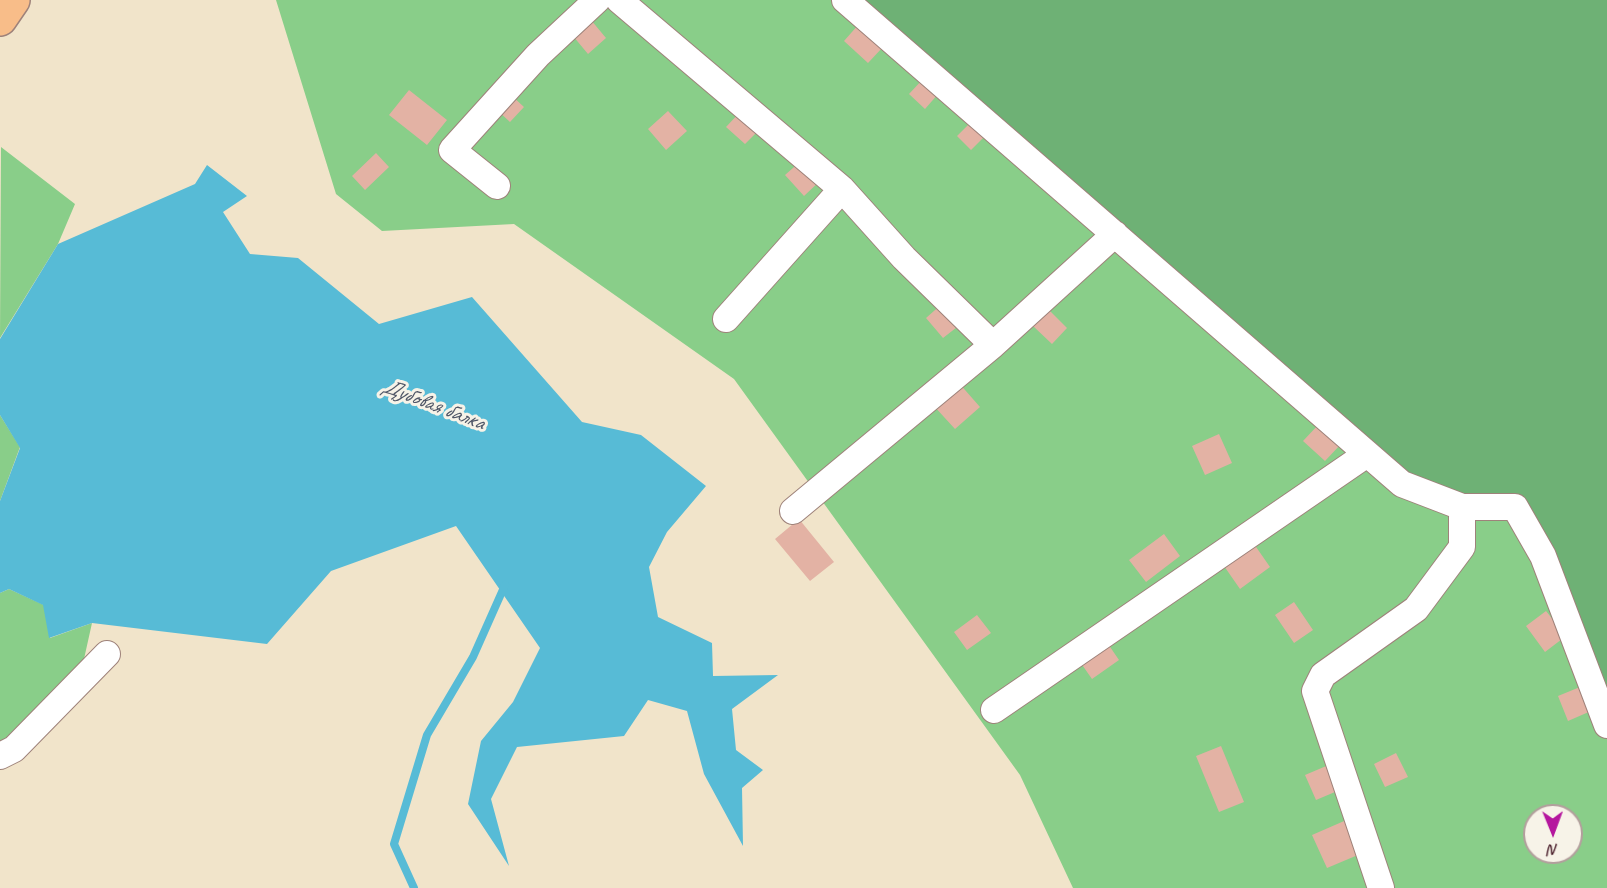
<!DOCTYPE html>
<meta charset="utf-8">
<style>
body{margin:0}
#map{position:relative;width:1607px;height:888px;overflow:hidden;background:#f1e4ca;font-family:Caveat,sans-serif}
canvas{display:block}
.north{position:absolute;left:1523px;top:804px;width:60px;height:60px;box-sizing:border-box;background:#f7f3e8;border:2px solid #b29e9c;border-radius:50%;rotate:179deg;font-size:16px;font-weight:700;line-height:24px;text-align:center;color:#4a1f2b}
.north::after{content:'';display:block;margin:auto;width:21px;height:27px;background:#b5179e;clip-path:polygon(50% 0,100% 100%,50% 72%,0 100%)}
</style>
<div id="map">
<canvas width="1607" height="888"></canvas>
<div class="north">N</div>
</div>
<script>
const c = document.querySelector('canvas').getContext('2d');
c.lineJoin = 'round';
function paint(path, color) { c.fillStyle = color; c.fill(path, 'evenodd'); }
const poly = rows => new Path2D(rows.map(r => 'M' + r).join(''));
function strokePath(path, color, width, dash) { c.strokeStyle = color; c.lineWidth = width; c.lineCap = dash ? 'butt' : 'round'; c.setLineDash(dash || []); c.stroke(path); }
function write(font, color, halo, rows, align = 'center') {
  c.font = font + ' Caveat,sans-serif'; c.lineWidth = 6; c.setLineDash([]); c.textBaseline = 'middle'; c.strokeStyle = halo; c.fillStyle = color; for (const [text, x, y, turn = 0] of rows) {
    c.save(); c.translate(x, y); c.rotate((+turn || 0) * Math.PI / 180); c.textAlign = isNaN(turn) ? turn : align; if (halo) c.strokeText(text, 0, 0); c.fillText(text, 0, 0); c.restore();
  }
}
const green = poly([
 [276,0,838,0,1514,515,1537,558,1607,739,1607,888,1073,888,1020,775,734,379,514,224,382,231,336,194],
 [1535,816,1571,816,1571,852,1535,852],
 [1,147,75,204,58,244,0,338],
 [0,415,20,447,0,501],
 [9,589,44,605,50,638,92,623,84,659,46,707,0,747,0,593]
]);
const forest = poly([
 [838,0,1607,0,1607,739,1537,558,1514,515,1456,512]
]);
const water = poly([
 [207,165,247,196,223,212,250,254,298,258,379,324,472,297,582,422,641,435,706,486,667,532,649,567,658,617,712,643,713,676,778,675,732,709,736,750,763,770,742,788,743,846,704,774,687,711,648,700,624,736,517,747,491,799,509,866,468,804,481,741,513,702,540,648,456,526,331,571,267,644,92,623,49,638,43,605,9,589,0,593,0,501,20,448,0,415,0,339,58,244,195,184]
]);
const stream = poly([
 [414,888,394,844,427,735,473,657,505,585]
]);
const building = poly([
 [591,20,606,38,588,54,573,36],
 [859,24,883,47,868,63,844,41],
 [923,79,939,93,925,109,909,94],
 [409,90,447,120,427,145,389,115],
 [511,95,524,107,510,122,497,110],
 [668,111,687,131,666,150,648,129],
 [741,111,760,129,745,144,726,127],
 [972,121,986,135,971,150,957,136],
 [376,153,389,167,365,190,352,176],
 [802,160,821,180,804,196,785,175],
 [943,303,961,324,943,338,926,318],
 [1049,310,1067,328,1052,344,1033,326],
 [958,382,980,407,955,429,933,405],
 [1319,424,1341,444,1325,461,1303,441],
 [1219,434,1232,463,1205,475,1192,446],
 [799,519,834,562,810,581,775,539],
 [1164,534,1180,556,1146,582,1129,560],
 [1254,544,1270,567,1240,589,1224,566],
 [1294,602,1313,630,1294,643,1275,615],
 [1546,611,1566,636,1545,652,1526,626],
 [977,615,991,633,967,650,954,632],
 [1106,641,1119,660,1092,679,1078,659],
 [1580,687,1591,711,1568,721,1558,696],
 [1221,746,1244,802,1219,812,1196,756],
 [1396,753,1408,777,1385,787,1374,764],
 [1331,764,1342,789,1316,800,1305,775],
 [1351,818,1365,852,1327,868,1312,835]
]);
const minor = poly([
 [619,0,842,189,904,258,993,345],
 [845,0,1402,484,1462,507,1515,507,1543,556,1607,725],
 [497,186,452,150,538,55,597,0],
 [726,319,842,189],
 [793,511,993,345,1115,234],
 [994,710,1367,454],
 [0,756,14,749,107,654],
 [1381,888,1315,691,1323,675,1416,609,1462,547,1462,507]
]);
const highway = poly([
 [0,19,13,0]
]);
const waterNames = [
 ["Дубовая балка",433,405,21]
];
paint(green, '#89ce89');
paint(forest, '#6eb175');
paint(water, '#57bbd6');
strokePath(stream, '#57bbd6', 8);
paint(building, '#e3b2a4');
strokePath(minor, '#9e827a', 28);
strokePath(highway, '#9e827a', 36);
strokePath(minor, '#fff', 26);
strokePath(highway, '#f8bd89', 33);
write('italic 22px', '#4f5667', '#f7f3e8', waterNames);
</script>
